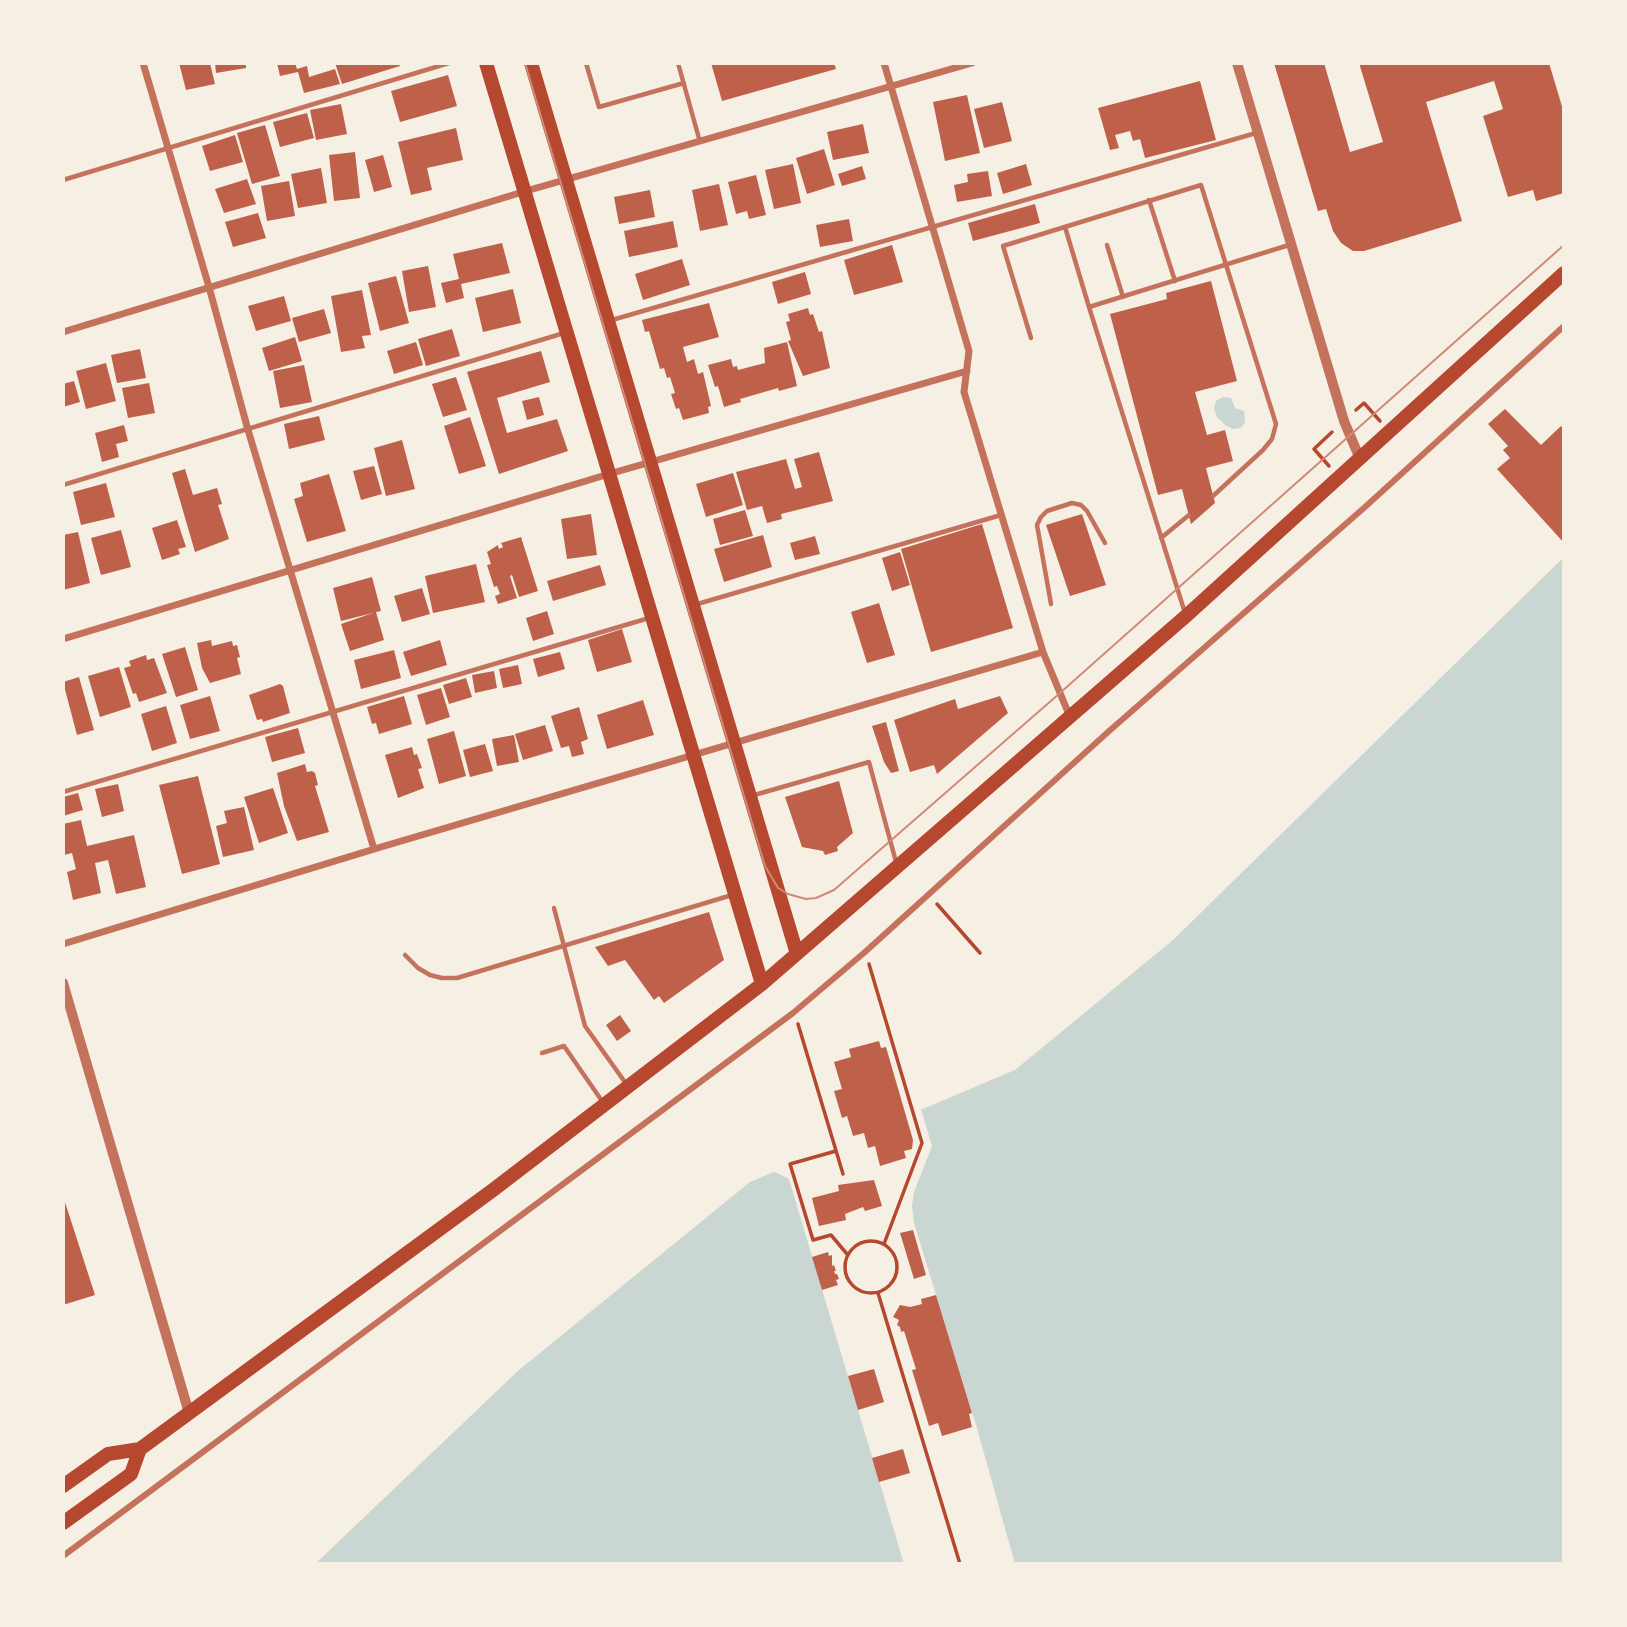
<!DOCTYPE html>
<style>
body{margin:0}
#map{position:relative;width:1627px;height:1627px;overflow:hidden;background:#f6efe4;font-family:"Source Serif 4",serif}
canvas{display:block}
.frame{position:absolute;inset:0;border:65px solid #f6efe4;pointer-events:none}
</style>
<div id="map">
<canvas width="1627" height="1627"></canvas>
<div class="frame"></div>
</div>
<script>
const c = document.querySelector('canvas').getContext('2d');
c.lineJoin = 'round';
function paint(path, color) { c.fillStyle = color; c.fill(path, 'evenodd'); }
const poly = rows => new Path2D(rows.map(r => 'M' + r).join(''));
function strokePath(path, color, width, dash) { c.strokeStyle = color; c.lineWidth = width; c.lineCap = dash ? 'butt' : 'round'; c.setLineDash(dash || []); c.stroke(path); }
const water = poly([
 [1223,397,1231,398,1235,408,1244,411,1245,422,1241,428,1233,429,1225,425,1217,417,1214,408,1216,401],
 [1564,557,1564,1564,315,1564,519,1370,750,1182,1015,1070,1173,940]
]);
const pier = poly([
 [920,1106,932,1146,914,1192,912,1206,914,1223,977,1428,1015,1564,904,1564,789,1179,771,1170]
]);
const building = poly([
 [179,63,210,63,215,84,186,90],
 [215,63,246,63,246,68,216,73],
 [277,63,295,63,297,69,307,66,309,77,335,69,340,84,304,93,298,72,280,76],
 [335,63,399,63,400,66,342,84],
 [711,63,834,63,836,69,722,101],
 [1274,63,1324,63,1350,152,1383,142,1359,63,1549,63,1564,113,1564,193,1536,201,1533,190,1508,197,1483,116,1503,109,1494,81,1426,102,1462,221,1364,251,1353,251,1341,243,1333,231,1326,209,1318,211],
 [448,75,457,106,400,122,391,91],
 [1200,81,1216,140,1145,158,1140,139,1133,141,1130,131,1115,135,1119,148,1110,150,1098,108],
 [967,95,980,153,945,161,933,102],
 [1002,102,1012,141,984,148,974,109],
 [341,104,347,134,316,140,310,110],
 [307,113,314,138,280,147,273,122],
 [863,124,869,153,833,160,827,132],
 [265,125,280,176,252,184,237,133],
 [456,128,463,160,427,168,432,190,411,195,398,142],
 [235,135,243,162,210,171,202,146],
 [824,149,835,185,807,194,796,158],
 [355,152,360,198,334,201,329,155],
 [383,155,392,187,374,192,365,160],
 [793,164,801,203,774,209,765,170],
 [1026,164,1032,185,1003,194,997,173],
 [862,166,866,179,842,186,838,174],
 [321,168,327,203,298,208,291,174],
 [988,171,992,196,957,202,954,185,968,182,967,174],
 [756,175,766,215,749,219,747,211,736,214,728,182],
 [247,179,256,204,224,213,215,189],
 [289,181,295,216,267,221,261,186],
 [719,184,728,225,700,231,692,190],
 [650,190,655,217,619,224,614,197],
 [1035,204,1040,223,973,241,968,223],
 [258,213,266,238,233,247,225,222],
 [849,219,853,241,820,247,816,225],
 [673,221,678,247,629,257,624,231],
 [502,243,510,273,461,284,464,298,446,303,441,283,459,279,453,254],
 [892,245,903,282,854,295,844,260],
 [682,259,690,285,643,300,635,274],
 [428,266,436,307,409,312,402,271],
 [805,272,811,294,778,304,772,282],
 [396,276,409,323,380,331,368,283],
 [1211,281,1237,381,1195,392,1207,435,1225,430,1233,461,1206,468,1215,503,1191,524,1182,489,1158,495,1110,314,1167,299,1166,293],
 [513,289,521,323,483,332,475,298],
 [362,290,371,335,362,336,365,348,341,352,331,296],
 [284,296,291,321,256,331,248,306],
 [709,303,719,337,683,347,687,362,694,359,698,374,703,372,711,406,708,407,709,413,683,420,679,408,676,409,671,394,675,393,670,377,667,378,664,368,660,369,649,331,645,332,642,320],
 [808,308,810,315,813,314,819,332,822,331,830,368,803,376,788,341,791,340,786,322,790,321,788,314],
 [324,309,331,333,299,342,292,318],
 [452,329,460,356,426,366,418,339],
 [295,337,302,361,269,371,262,348],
 [416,342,423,365,394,374,387,351],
 [787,342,797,386,779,391,778,388,740,399,741,402,724,407,718,386,715,387,708,365,731,359,733,367,737,366,738,370,765,363,764,348],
 [140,349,146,378,117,383,111,355],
 [541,351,550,382,497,398,507,433,557,419,568,451,499,474,467,372],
 [106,363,116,401,86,409,76,371],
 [304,365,312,402,280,408,273,371],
 [456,377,467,410,443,417,432,384],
 [74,381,80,402,63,407,63,384],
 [149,383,155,413,128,418,122,388],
 [539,397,544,415,527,420,522,401],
 [1505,409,1541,445,1561,426,1564,429,1564,543,1497,469,1510,458,1503,450,1508,446,1488,424],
 [319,416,325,440,289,449,284,424],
 [470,417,486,466,459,474,444,426],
 [124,425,128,441,116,444,119,457,102,462,95,433],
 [402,440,415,489,386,496,374,448],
 [819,452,833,501,781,514,782,519,767,523,762,506,747,510,736,472,786,459,795,489,802,487,794,459],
 [374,466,382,494,361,500,353,471],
 [185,469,193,495,217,488,222,504,218,505,229,539,195,552,172,473],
 [733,473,743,505,706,517,696,484],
 [329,474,346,531,307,542,294,499,303,496,300,483],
 [106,483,115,517,81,525,73,492],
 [745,510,753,536,720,545,713,519],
 [591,514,597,555,567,559,561,519],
 [1082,514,1106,585,1070,596,1046,525],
 [177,520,186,547,178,549,180,554,162,560,152,528],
 [982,524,1013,628,931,652,901,549],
 [121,530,131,567,101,575,91,538],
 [78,532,90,583,63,590,63,544,65,543,63,535],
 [763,535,772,567,724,582,714,549],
 [815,536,820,554,795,560,790,543],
 [521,537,538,591,519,597,512,575,510,576,517,598,498,604,495,596,500,594,497,586,494,587,487,565,491,564,487,552,498,545,499,549,503,547,501,543],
 [900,552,910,585,892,591,882,558],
 [476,564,485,602,433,613,425,576],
 [600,565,606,585,553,601,547,581],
 [372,577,381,611,376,612,384,640,350,651,341,624,373,613,341,621,333,588],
 [422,588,430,614,402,622,394,596],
 [879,603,895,655,867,663,851,612],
 [547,611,554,634,533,641,526,618],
 [622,629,632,662,597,672,588,640],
 [211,640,212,646,232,641,233,646,237,645,240,657,237,658,241,674,210,683,202,668,197,643],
 [440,640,447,665,411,676,403,652],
 [185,647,198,690,176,697,162,654],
 [394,650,401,678,361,689,354,660],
 [560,652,565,669,538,677,533,659],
 [146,655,147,660,154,658,167,693,139,702,136,693,133,694,124,668,131,666,129,661],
 [518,665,522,684,503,688,499,669],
 [119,667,131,707,100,717,88,676],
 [494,671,497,688,475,693,472,675],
 [79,677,94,730,77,735,63,682],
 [466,678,472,697,449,704,443,685],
 [280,684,283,686,290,713,263,722,262,719,257,720,249,695],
 [441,688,450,717,426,725,417,695],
 [210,696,220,731,190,739,180,705],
 [404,696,412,724,379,734,376,723,372,724,367,707],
 [1000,696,1008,713,937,774,934,765,910,772,894,720,955,699,958,709],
 [643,700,654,735,607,749,597,715],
 [166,706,177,743,152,751,141,714],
 [579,707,588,739,581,742,584,754,572,757,569,746,561,748,551,716],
 [886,722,899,771,891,773,884,762,872,726],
 [545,725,553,751,523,760,515,734],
 [298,728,305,753,272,762,265,737],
 [454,731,466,776,439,784,427,739],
 [514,735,519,762,497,766,492,739],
 [485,744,493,771,470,777,463,750],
 [412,747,414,755,417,754,422,768,418,769,424,788,398,798,385,755],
 [305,764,307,772,312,771,315,773,318,785,315,786,329,832,297,841,284,806,277,773],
 [198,776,220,864,182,874,159,785],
 [839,781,853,833,837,847,838,851,825,855,823,851,802,847,785,797],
 [118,784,124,811,102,817,95,789],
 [273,788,288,833,259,843,244,797],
 [78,793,83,810,63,816,63,797],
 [244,807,254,850,223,857,216,826,227,823,224,811],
 [81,820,87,846,134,835,146,887,116,894,108,860,95,863,101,893,73,900,67,872,76,869,72,853,64,855,63,824],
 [709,912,724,960,664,1003,659,996,654,1000,625,960,608,966,595,947],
 [620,1015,631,1031,617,1041,606,1025],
 [879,1041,881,1048,886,1047,913,1140,912,1149,904,1151,906,1158,880,1166,875,1146,868,1148,864,1133,853,1136,847,1116,842,1118,834,1091,842,1089,834,1062,851,1057,849,1049],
 [874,1180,882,1206,865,1211,863,1207,845,1214,846,1220,819,1226,812,1198,839,1191,838,1185],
 [63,1196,95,1295,63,1305],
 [913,1230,926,1275,914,1279,900,1233],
 [828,1252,829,1256,832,1255,832,1266,834,1265,836,1271,834,1271,835,1274,837,1274,839,1279,836,1280,838,1285,822,1290,812,1257],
 [936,1295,972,1413,969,1414,972,1427,942,1436,938,1423,929,1426,912,1370,916,1369,904,1331,901,1332,900,1327,897,1325,899,1320,893,1317,900,1305,910,1307,922,1304,921,1299],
 [874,1369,884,1402,858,1410,848,1376],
 [903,1449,910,1473,879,1482,872,1458]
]);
const path = poly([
 [1356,410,1364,403,1380,421],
 [1329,466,1314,449,1332,432],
 [937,904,980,953],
 [869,964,922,1143,884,1244],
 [798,1024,843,1174],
 [836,1151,790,1164,813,1240,831,1235,847,1254],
 '845 1267a26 26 0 1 1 52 0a26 26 0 1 1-52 0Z',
 [878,1293,960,1564]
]);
const service = poly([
 [586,63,599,107,684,83],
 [678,63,700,142],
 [63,180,449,63],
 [1149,200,1175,281],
 [1065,227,1089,307],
 [1107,245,1123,297],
 [612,320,1256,133],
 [1031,338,1003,246,1201,185,1276,424,1272,439,1263,450,1213,496],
 [63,485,564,333],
 [1161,538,1189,515],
 [1051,604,1037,525,1041,517,1047,511,1072,503,1081,505,1087,511,1105,543],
 [694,605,1001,515],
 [1185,613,1089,307,1289,245],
 [63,792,649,618],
 [751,796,869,762,896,862],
 [554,908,585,1026,627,1085],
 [405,955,418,968,430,975,442,978,457,978,732,895],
 [542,1053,564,1046,602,1101]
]);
const pedestrian = poly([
 [63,1556,793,1013,865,952,1108,732,1365,507,1564,326]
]);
const minor = poly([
 [143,63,209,287,248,430,374,849],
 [884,63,969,351,964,392,1043,652,1070,717],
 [63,332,526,191,972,63],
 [63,639,609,474,967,371],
 [63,944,381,847,1043,652]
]);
const tertiary = poly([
 [1237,63,1344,421,1360,459],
 [63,983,189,1413]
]);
const primary = poly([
 [486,63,762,984],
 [531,63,797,954],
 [63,1486,108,1454,140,1449,493,1190,762,984,1186,616,1564,273],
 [63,1523,131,1474,140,1449]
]);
const tram = poly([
 [525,63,765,866,778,888,788,894,806,899,816,898,834,890,1060,693,1564,245]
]);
paint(water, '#c9d6d2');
paint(pier, '#f6efe4');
paint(building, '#bf614a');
strokePath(path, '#b5482f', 3.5);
strokePath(service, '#c5725c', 4.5);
strokePath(pedestrian, '#c5725c', 6);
strokePath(minor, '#c5725c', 7);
strokePath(tertiary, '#c5725c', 10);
strokePath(primary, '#b5482f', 14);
strokePath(tram, '#cf8b77', 2);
</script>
